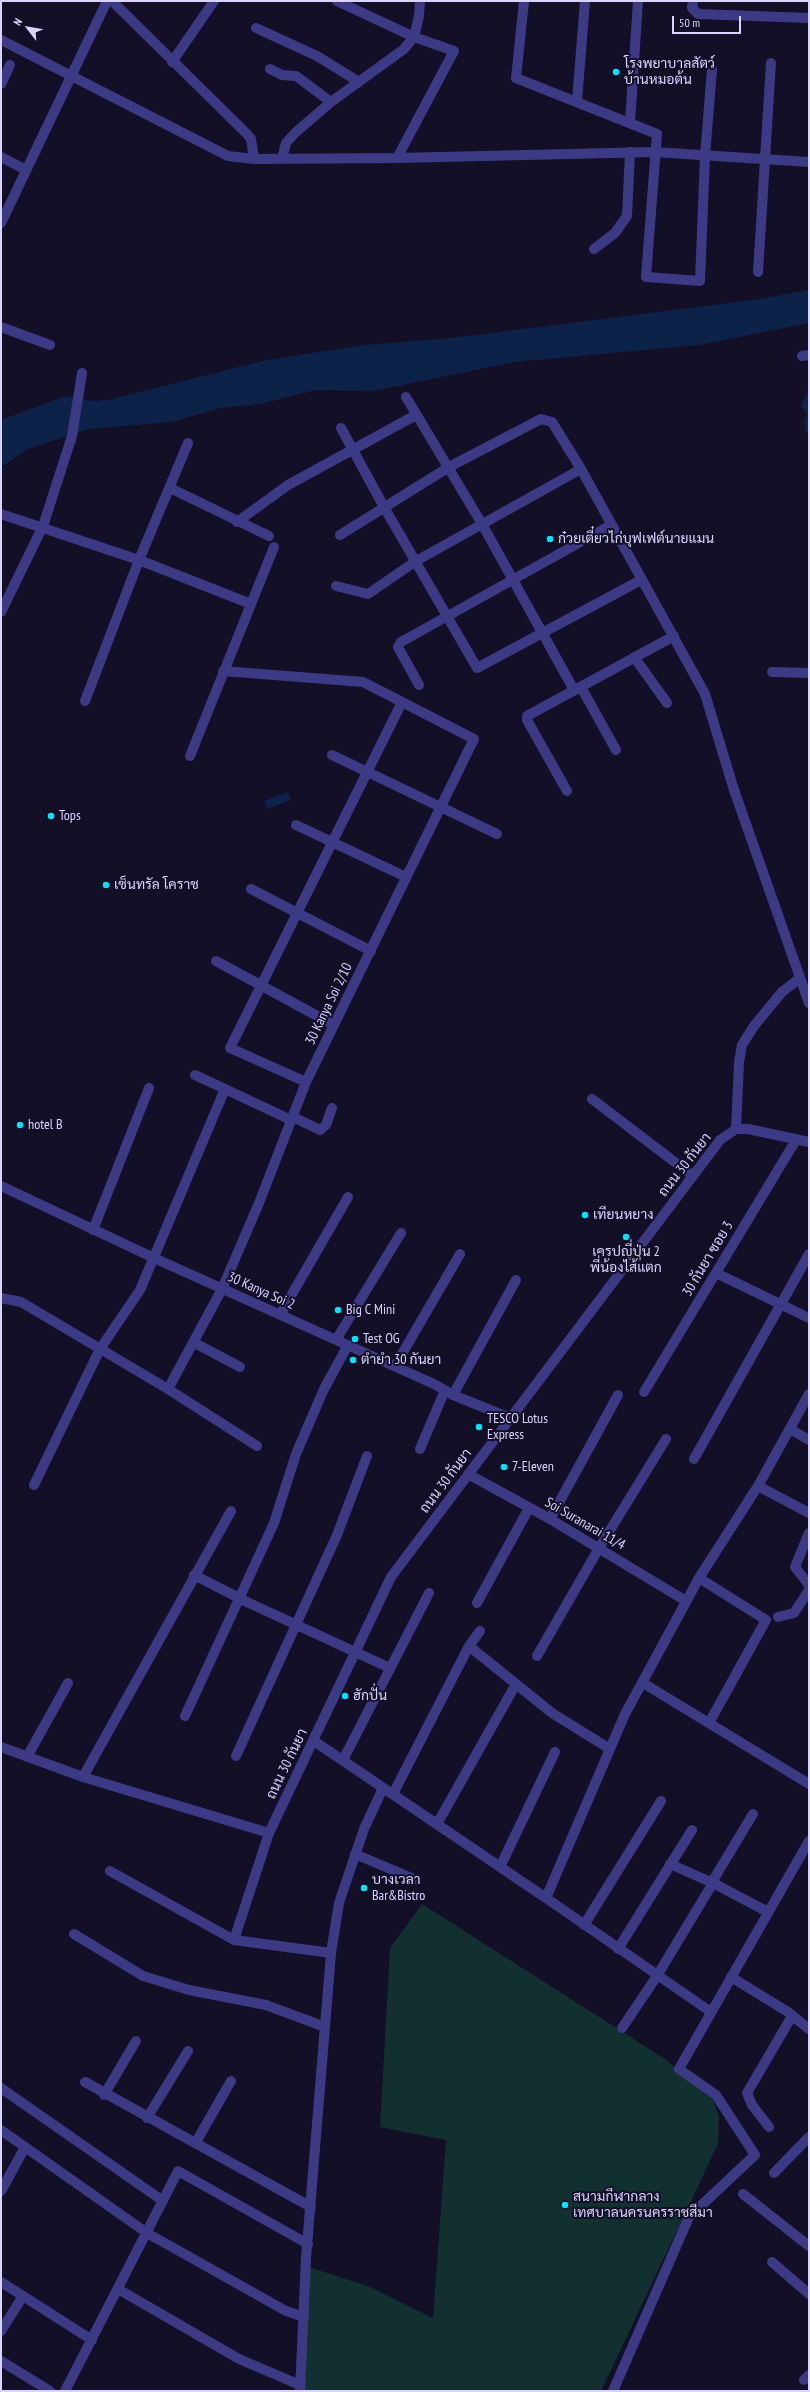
<!DOCTYPE html>
<meta charset="utf-8">
<style>
body{margin:0}
#map{position:relative;width:810px;height:2392px;overflow:hidden;background:#130f26;font-family:"PT Sans Narrow",sans-serif}
canvas{display:block}
.frame{position:absolute;inset:0;border:2px solid #d9d4ff;pointer-events:none}
.north{position:absolute;left:8px;top:8px;width:40px;height:40px;-webkit-text-stroke:3px #130f26;paint-order:stroke;rotate:301deg;font-size:11px;font-weight:700;line-height:16px;text-align:center;color:#d9d4ff}
.north::after{content:'';display:block;margin:auto;width:14px;height:18px;background:#d9d4ff;clip-path:polygon(50% 0,100% 100%,50% 72%,0 100%)}
.scale{position:absolute;left:672px;top:16px;width:69px;height:18px;box-sizing:border-box;border:2px solid #d9d4ff;border-top:0;padding-left:5px;font-size:12px;line-height:14px;white-space:nowrap;color:#d9d4ff;-webkit-text-stroke:3px #130f26;paint-order:stroke}
</style>
<div id="map">
<canvas width="810" height="2392"></canvas>
<div class="frame"></div>
<div class="north">N</div>
<div class="scale">50 m</div>
</div>
<script>
const c = document.querySelector('canvas').getContext('2d');
c.lineJoin = 'round';
function paint(path, color) { c.fillStyle = color; c.fill(path, 'evenodd'); }
const poly = rows => new Path2D(rows.map(r => 'M' + r).join(''));
function strokePath(path, color, width, dash) { c.strokeStyle = color; c.lineWidth = width; c.lineCap = dash ? 'butt' : 'round'; c.setLineDash(dash || []); c.stroke(path); }
function write(font, color, halo, rows, align = 'center') {
  c.font = font + ' "PT Sans Narrow",Sarabun,sans-serif'; c.lineWidth = 4; c.setLineDash([]); c.textBaseline = 'middle'; c.strokeStyle = halo; c.fillStyle = color; for (const [text, x, y, turn = 0] of rows) {
    c.save(); c.translate(x, y); c.rotate((+turn || 0) * Math.PI / 180); c.textAlign = isNaN(turn) ? turn : align; if (halo) c.strokeText(text, 0, 0); c.fillText(text, 0, 0); c.restore();
  }
}
const green = poly([
 [422,1904,665,2059,712,2097,719,2117,718,2144,601,2391,302,2391,306,2266,370,2287,433,2318,446,2140,380,2127,390,1948]
]);
const water = poly([
 [809,290,809,323,699,345,515,362,373,391,315,390,260,404,221,408,172,422,89,429,28,449,1,467,1,420,65,396,91,401,108,400,262,361,299,355,364,345,451,338,760,299],
 [809,388,809,435,805,430,804,422,807,414,801,406],
 [288,792,291,800,267,809,264,801]
]);
const minor = poly([
 [112,1,246,133,251,139,254,159],
 [337,1,414,37,454,51,397,158],
 [524,1,516,78,657,134,646,277,700,281,705,156,712,69],
 [693,1,692,8,698,14,809,18],
 [256,28,317,56,359,82],
 [1,40,228,156,254,159,397,158,654,152,809,162],
 [172,62,214,1],
 [270,69,282,75,296,76,331,102],
 [1,84,10,65],
 [577,101,585,1],
 [630,122,638,1],
 [1,157,26,170],
 [282,159,286,143,295,133,331,102,404,49,414,37,419,16,420,1],
 [1,223,107,1],
 [594,249,615,233,627,216,630,152],
 [758,272,771,63],
 [1,327,50,345],
 [802,356,809,355],
 [406,397,482,524,574,690],
 [341,428,384,507,477,668,641,580],
 [170,488,269,536],
 [1,514,139,560,251,604],
 [237,522,288,485,416,415],
 [340,535,449,467,541,419,552,422,581,469,705,694,734,790,809,1003],
 [336,586,368,594,416,561,581,469],
 [1,612,43,526,72,436,82,373],
 [634,657,667,703],
 [772,672,809,673],
 [419,685,398,647,401,642,611,525],
 [581,687,616,750],
 [85,701,139,560,188,443],
 [332,755,497,834],
 [190,756,274,547],
 [567,791,527,720,527,716,674,636],
 [296,825,406,877],
 [251,889,371,951],
 [216,961,334,1025],
 [195,1075,225,1089],
 [306,1082,230,1048,402,702],
 [592,1099,693,1176],
 [293,1117,320,1130,326,1125,332,1108],
 [736,1129,739,1062,742,1045,754,1026,782,992,800,978],
 [1,1186,154,1258,434,1384,453,1395,510,1418],
 [93,1230,149,1088],
 [716,1273,809,1318],
 [1,1298,21,1302,168,1389,257,1446],
 [280,1315,348,1197],
 [336,1340,401,1233],
 [193,1342,240,1367],
 [395,1366,460,1254],
 [168,1389,222,1289,259,1203,306,1082,474,739,363,682,223,671],
 [644,1392,796,1140],
 [453,1395,516,1280],
 [790,1429,809,1440],
 [420,1449,445,1390],
 [694,1459,809,1254],
 [468,1474,550,1519,686,1601],
 [34,1485,100,1349,140,1290,225,1089,291,1120],
 [758,1486,809,1394],
 [550,1519,618,1395],
 [809,1533,795,1567,809,1585],
 [194,1575,249,1603,390,1668],
 [699,1578,766,1620,709,1723],
 [477,1603,529,1508],
 [778,1617,794,1613,809,1590],
 [469,1646,552,1713,610,1749],
 [537,1656,599,1548,666,1439],
 [643,1683,809,1784],
 [185,1716,274,1523,296,1454,324,1389,348,1345],
 [314,1741,546,1898,625,1714,699,1578,758,1486,809,1513],
 [1,1747,83,1777,269,1833],
 [236,1756,337,1535,367,1456],
 [27,1757,68,1683],
 [343,1760,429,1593],
 [83,1777,231,1511],
 [393,1794,469,1646,480,1631],
 [437,1824,516,1684],
 [355,1854,414,1879],
 [670,1864,713,1883,768,1912],
 [500,1867,555,1752],
 [110,1871,234,1940,331,1953],
 [712,1882,753,1814],
 [546,1898,711,2012],
 [584,1925,661,1801],
 [74,1934,143,1976,189,1990,266,2005,325,2027],
 [234,1940,269,1833,391,1577,720,1140,736,1129,748,1129,809,1142],
 [618,1949,692,1830],
 [731,1977,788,2012,809,2029],
 [622,2028,657,1976,713,1883],
 [85,2082,311,2207],
 [1,2088,163,2201],
 [104,2095,136,2041],
 [147,2118,188,2051],
 [769,2127,752,2105,747,2093,792,2016],
 [1,2130,147,2233,286,2311,304,2317],
 [196,2142,231,2081],
 [774,2173,809,2137],
 [1,2191,25,2147],
 [743,2194,809,2246],
 [772,2262,809,2294],
 [1,2282,92,2340],
 [118,2289,239,2359,300,2385],
 [1,2331,23,2296],
 [1,2361,50,2391],
 [804,2380,809,2375],
 [65,2391,178,2171,308,2244],
 [300,2391,306,2258,331,1953,339,1903,364,1829,383,1788],
 [613,2391,689,2217,755,2155,716,2095,679,2069,809,1841]
]);
const markers = [
 [616,72,4,"#00e5ff"],
 [550,539,4,"#00e5ff"],
 [51,816,4,"#00e5ff"],
 [106,885,4,"#00e5ff"],
 [20,1125,4,"#00e5ff"],
 [585,1215,4,"#00e5ff"],
 [626,1237,4,"#00e5ff"],
 [338,1310,4,"#00e5ff"],
 [355,1339,4,"#00e5ff"],
 [353,1360,4,"#00e5ff"],
 [479,1427,4,"#00e5ff"],
 [504,1467,4,"#00e5ff"],
 [345,1696,4,"#00e5ff"],
 [364,1888,4,"#00e5ff"],
 [565,2205,4,"#00e5ff"]
];
const poiNames = [
 ["โรงพยาบาลสัตว์",624,64],
 ["บ้านหมอต้น",624,80],
 ["ก๋วยเตี๋ยวไก่บุฟเฟต์นายแมน",558,539],
 ["Tops",59,816],
 ["เซ็นทรัล โคราช",114,885],
 ["hotel B",28,1125],
 ["เทียนหยาง",593,1215],
 ["เครปญี่ปุ่น 2",626,1252,"center"],
 ["พี่น้องไส้แตก",626,1268,"center"],
 ["Big C Mini",346,1310],
 ["Test OG",363,1339],
 ["ตำยำ 30 กันยา",361,1360],
 ["TESCO Lotus",487,1419],
 ["Express",487,1435],
 ["7-Eleven",512,1467],
 ["ฮักปั่น",353,1696],
 ["บางเวลา",372,1880],
 ["Bar&Bistro",372,1896],
 ["สนามกีฬากลาง",573,2197],
 ["เทศบาลนครนครราชสีมา",573,2213]
];
const streetNames = [
 ["30 Kanya Soi 2/10",329,1004,-64],
 ["ถนน 30 กันยา",685,1165,-52],
 ["30 กันยา ซอย 3",708,1259,-59],
 ["30 Kanya Soi 2",261,1291,24],
 ["ถนน 30 กันยา",446,1481,-53],
 ["Soi Suranarai 11/4",585,1524,30],
 ["ถนน 30 กันยา",287,1764,-64]
];
paint(green, '#12302f');
paint(water, '#0c2248');
strokePath(minor, '#3d3a85', 10);
for (const [x, y, r, color] of markers) { const dot = new Path2D(); dot.arc(x, y, r, 0, 2 * Math.PI); c.fillStyle = color; c.fill(dot); strokePath(dot, '#130f26', 1.5); }
write('14px', '#d9d4ff', '#130f26', poiNames, 'left');
write('14px', '#d9d4ff', '#130f26', streetNames);
</script>
